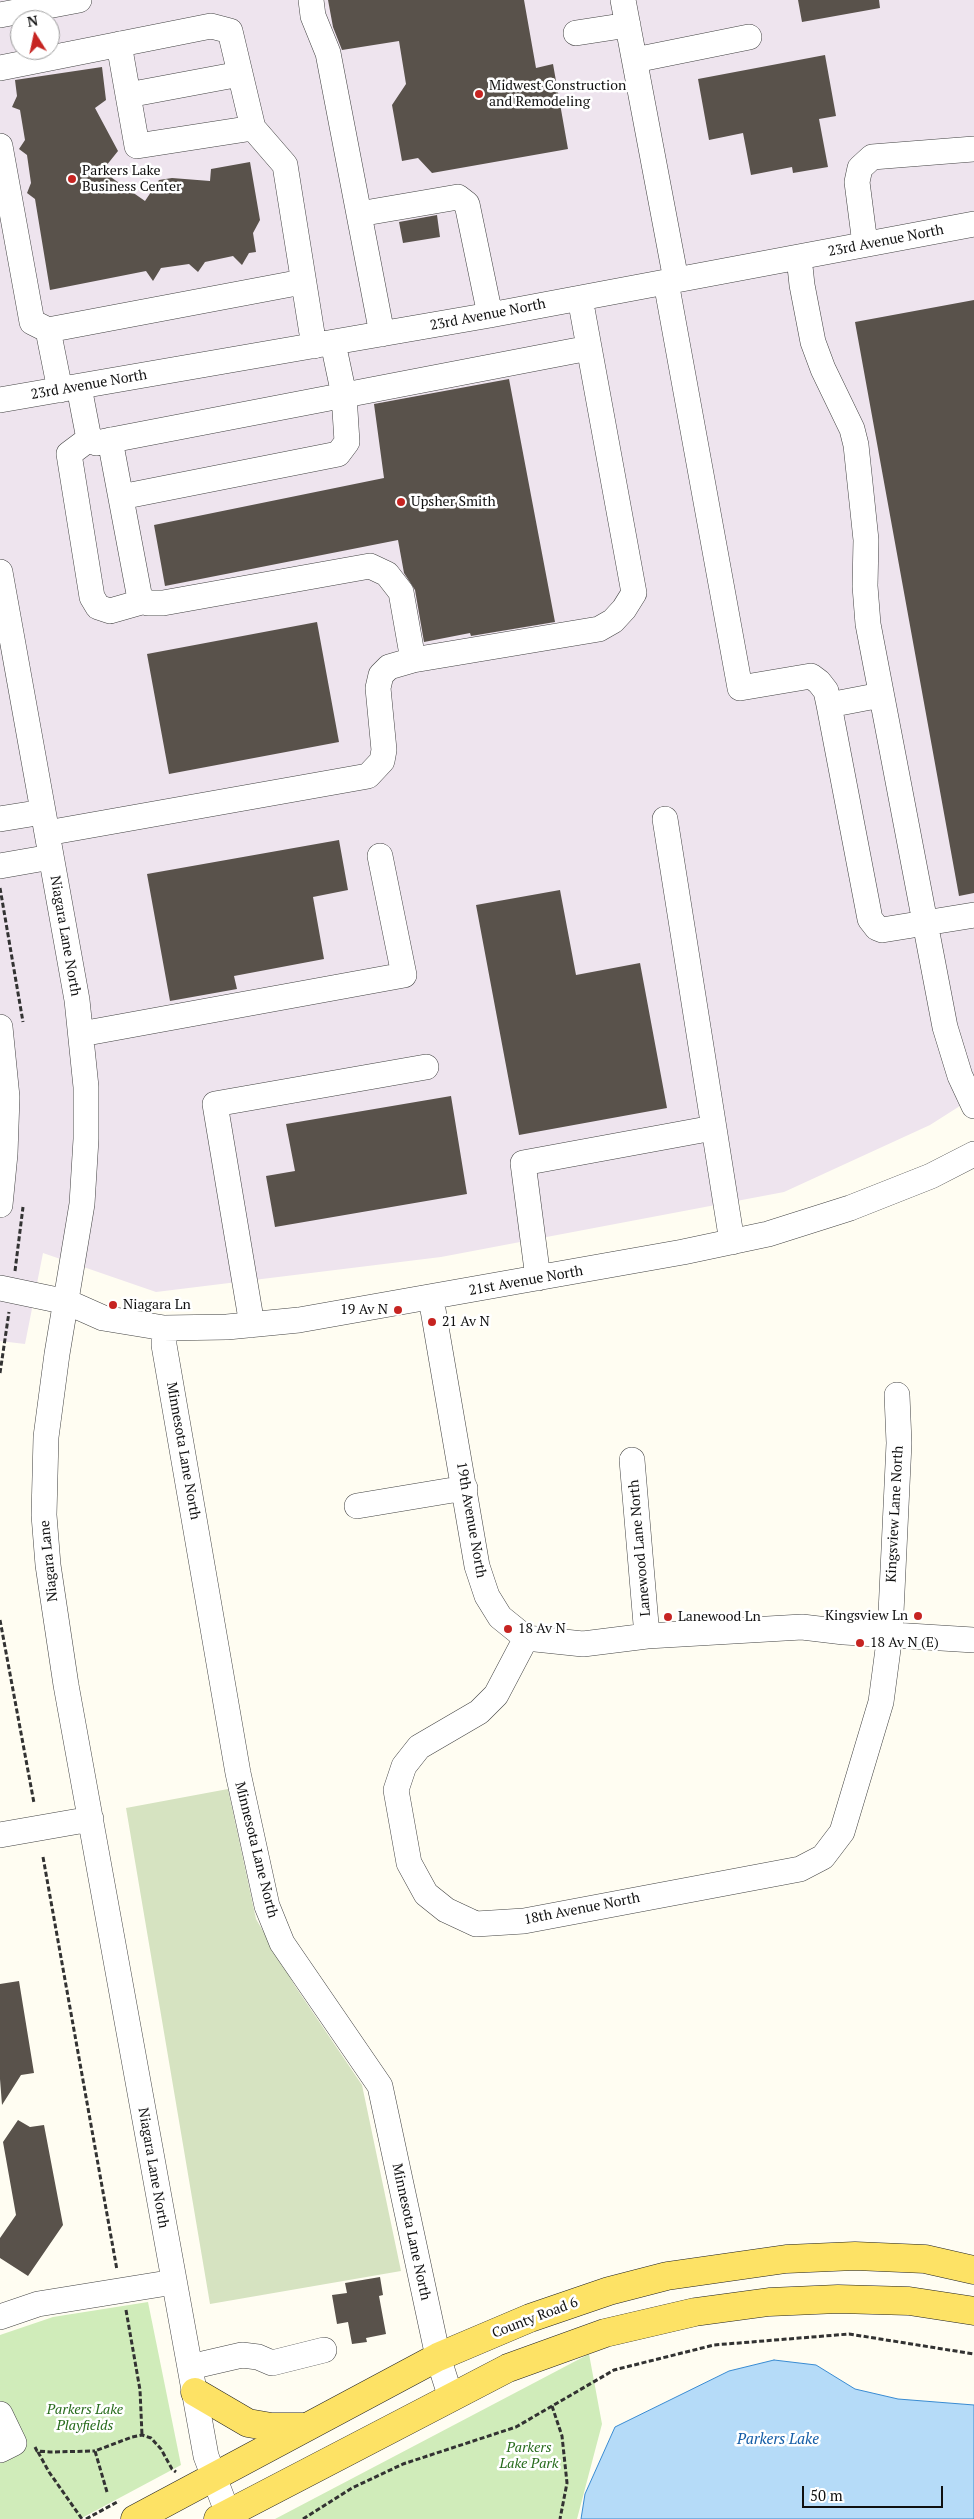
<!DOCTYPE html>
<style>
body{margin:0}
#map{position:relative;width:974px;height:2519px;overflow:hidden;background:#fffdf2;font-family:"PT Serif",serif}
canvas{display:block}
.north{position:absolute;left:10px;top:10px;width:50px;height:50px;box-sizing:border-box;background:#fff;border:1px solid #9f9f9f;border-radius:50%;rotate:350deg;font-size:14px;font-weight:700;line-height:20px;text-align:center;color:#101010}
.north::after{content:'';display:block;margin:auto;width:18px;height:22px;background:#c62421;clip-path:polygon(50% 0,100% 100%,50% 72%,0 100%)}
.scale{position:absolute;left:802px;top:2486px;width:141px;height:22px;box-sizing:border-box;border:2px solid #101010;border-top:0;padding-left:6px;font-size:15px;line-height:18px;white-space:nowrap;color:#101010;-webkit-text-stroke:4px #fff;paint-order:stroke}
</style>
<div id="map">
<canvas width="974" height="2519"></canvas>
<div class="north">N</div>
<div class="scale">50 m</div>
</div>
<script>
const c = document.querySelector('canvas').getContext('2d');
c.lineJoin = 'round';
function paint(path, color) { c.fillStyle = color; c.fill(path, 'evenodd'); }
const poly = rows => new Path2D(rows.map(r => 'M' + r).join(''));
function strokePath(path, color, width, dash) { c.strokeStyle = color; c.lineWidth = width; c.lineCap = dash ? 'butt' : 'round'; c.setLineDash(dash || []); c.stroke(path); }
function write(font, color, halo, rows, align = 'center') {
  c.font = font + ' "PT Serif",serif'; c.lineWidth = 5; c.setLineDash([]); c.textBaseline = 'middle'; c.strokeStyle = halo; c.fillStyle = color; for (const [text, x, y, turn = 0] of rows) {
    c.save(); c.translate(x, y); c.rotate((+turn || 0) * Math.PI / 180); c.textAlign = isNaN(turn) ? turn : align; if (halo) c.strokeText(text, 0, 0); c.fillText(text, 0, 0); c.restore();
  }
}
const industrial = poly([
 [0,0,974,0,974,1097,930,1125,784,1192,441,1257,156,1292,43,1253,25,1344,0,1341],
 [20,20,50,20,50,50,20,50]
]);
const green = poly([
 [148,2302,181,2465,80,2519,0,2519,0,2335,53,2317],
 [589,2354,602,2424,577,2519,275,2519]
]);
const cemetery = poly([
 [228,1789,256,1919,295,1986,362,2085,401,2271,210,2304,126,1808]
]);
const water = poly([
 [774,2360,816,2365,855,2389,898,2399,974,2405,974,2519,581,2519,585,2494,615,2427,729,2371,774,2360]
]);
const building = poly([
 [328,0,524,0,536,68,553,64,568,149,432,173,418,158,402,161,392,105,406,84,399,41,342,50,333,27],
 [798,0,879,0,880,8,802,22],
 [825,55,836,116,819,119,828,167,793,173,792,167,751,175,743,133,709,140,698,79],
 [102,67,106,100,95,108,118,151,102,171,145,201,159,180,172,178,210,181,211,169,250,162,260,220,253,233,256,252,249,253,242,265,233,256,205,262,198,272,189,264,161,268,153,281,146,271,50,290,35,199,27,193,31,183,27,155,19,149,25,140,20,110,12,107,17,96,15,80],
 [437,215,440,237,403,243,399,222],
 [974,300,974,893,959,896,855,322],
 [509,379,555,622,471,636,470,633,424,642,415,590,404,573,398,540,165,586,154,525,384,478,374,404],
 [317,622,339,742,169,774,147,654],
 [339,840,348,890,313,897,324,959,234,976,237,989,170,1001,147,874],
 [560,890,576,975,640,963,667,1108,519,1135,476,905],
 [451,1096,467,1194,275,1227,266,1176,295,1171,286,1124],
 [19,1981,34,2073,21,2075,2,2105,0,2079,0,1984],
 [18,2120,30,2127,44,2125,63,2225,28,2276,0,2258,0,2238,16,2215,3,2142],
 [380,2277,383,2295,379,2296,386,2334,366,2338,367,2342,352,2344,348,2322,337,2324,332,2295,347,2293,345,2283]
]);
const path = poly([
 [0,888,23,1022],
 [15,1271,23,1207],
 [0,1373,9,1312],
 [0,1620,34,1803],
 [43,1857,117,2270],
 [126,2310,140,2390,142,2435],
 [552,2406,562,2436,567,2483,560,2519],
 [35,2447,37,2451,50,2452,95,2451],
 [38,2452,49,2472,82,2519],
 [107,2492,95,2451,132,2437,142,2435,151,2438,161,2449,172,2469,176,2472],
 [86,2519,119,2501],
 [303,2519,352,2488,403,2464,516,2427,614,2370,714,2345,849,2334,974,2354]
]);
const minor = poly([
 [311,0,313,16,328,53,382,334],
 [623,0,676,280],
 [0,15,79,0],
 [576,33,628,25],
 [119,44,137,146,253,128],
 [635,60,749,37],
 [0,68,211,26,230,31,253,128,285,165,314,346],
 [128,95,240,74],
 [0,146,32,322,48,330,60,390],
 [359,214,458,197,467,204,490,315],
 [865,244,857,182,860,168,872,157,974,149],
 [799,257,802,285,813,342,823,369,852,429,856,445,866,540,865,586,868,624,945,1027,960,1076,974,1106],
 [666,282,740,688,811,676,819,682,826,691,829,705],
 [48,330,302,282],
 [79,387,89,439,96,443,589,348],
 [0,400,490,315,974,224],
 [89,439,69,454,92,597,98,607,110,611,145,601],
 [110,440,140,599,148,603,163,603,370,566,387,574,401,592,413,660],
 [121,497,338,454,347,442,344,395,333,343],
 [0,572,77,1000,86,1087,86,1139,82,1204,57,1354,46,1437,44,1515,48,1565,66,1685,206,2456,228,2514],
 [881,695,829,705,870,919,877,928,882,930,974,915],
 [0,819,43,812],
 [665,819,732,1242],
 [47,833,368,776,382,761,384,750,378,688,381,675,389,667,413,660,599,629,613,621,624,609,634,593,580,298],
 [0,866,51,857],
 [0,1027,7,1097,5,1154,0,1205],
 [81,1034,404,975,380,856],
 [538,1278,523,1163,713,1128],
 [0,1288,67,1302,103,1318,164,1328,227,1327,299,1320,683,1252,768,1234,850,1208,931,1176,974,1154],
 [431,1298,477,1566,487,1596,500,1617,526,1638,583,1644,647,1636,802,1627,844,1632,974,1640],
 [252,1325,215,1104,426,1067],
 [164,1328,164,1345,238,1773,267,1906,282,1943,380,2086,438,2357,451,2398],
 [632,1460,647,1636],
 [357,1506,465,1488],
 [526,1638,496,1695,479,1712,419,1747,404,1766,396,1790,409,1863,426,1894,446,1910,476,1924,524,1921,800,1869,823,1857,842,1832,881,1702,890,1634,899,1443,897,1395],
 [0,1835,91,1819],
 [0,2317,38,2304,174,2282],
 [190,2367,242,2355,258,2357,272,2363,324,2350],
 [0,2414,14,2443,0,2450]
]);
const major = poly([
 [195,2392,248,2423,271,2427,303,2427],
 [135,2519,438,2357,530,2318,609,2291,667,2276,786,2259,855,2256,925,2259,974,2270],
 [218,2519,508,2368,605,2333,695,2312,769,2302,838,2299,909,2301,974,2311]
]);
const markers = [
 [479,94,5,"#c62421"],
 [72,179,5,"#c62421"],
 [401,502,5,"#c62421"],
 [113,1305,5,"#c62421"],
 [398,1310,5,"#c62421"],
 [432,1322,5,"#c62421"],
 [918,1616,5,"#c62421"],
 [668,1617,5,"#c62421"],
 [508,1629,5,"#c62421"],
 [860,1643,5,"#c62421"]
];
const poiNames = [
 ["Midwest Construction",489,86],
 ["and Remodeling",489,102],
 ["Parkers Lake",82,171],
 ["Business Center",82,187],
 ["Upsher Smith",411,502],
 ["Niagara Ln",123,1305],
 ["19 Av N",388,1310,"right"],
 ["21 Av N",442,1322],
 ["Kingsview Ln",908,1616,"right"],
 ["Lanewood Ln",678,1617],
 ["18 Av N",518,1629],
 ["18 Av N (E)",870,1643]
];
const streetNames = [
 ["23rd Avenue North",886,241,-11],
 ["23rd Avenue North",488,315,-11],
 ["23rd Avenue North",89,385,-10],
 ["Niagara Lane North",65,936,80],
 ["21st Avenue North",526,1281,-10],
 ["Minnesota Lane North",183,1451,80],
 ["Kingsview Lane North",895,1514,-87],
 ["19th Avenue North",471,1520,80],
 ["Lanewood Lane North",640,1548,-95],
 ["Niagara Lane",49,1561,-96],
 ["Minnesota Lane North",256,1850,76],
 ["18th Avenue North",582,1909,-11],
 ["Niagara Lane North",153,2168,80],
 ["Minnesota Lane North",411,2232,78],
 ["County Road 6",535,2318,-21]
];
const parkNames = [
 ["Parkers Lake",85,2410],
 ["Playfields",85,2426],
 ["Parkers",529,2448],
 ["Lake Park",529,2464]
];
const waterNames = [
 ["Parkers Lake",778,2440]
];
paint(industrial, '#eee4ee');
paint(green, '#d0ecba');
paint(cemetery, '#d6e3c1');
paint(water, '#b5dbf8');
strokePath(water, '#398bd2', 1);
paint(building, '#59524b');
strokePath(minor, '#434343', 26);
strokePath(major, '#212121', 29);
strokePath(path, '#323232', 3, [5, 2.5]);
strokePath(minor, '#fff', 25);
strokePath(major, '#fde265', 28);
for (const [x, y, r, color] of markers) { const dot = new Path2D(); dot.arc(x, y, r, 0, 2 * Math.PI); c.fillStyle = color; c.fill(dot); strokePath(dot, '#fff', 2); }
write('14px', '#101010', '#fff', poiNames, 'left');
write('14px', '#101010', '#fff', streetNames);
write('italic 14px', '#276b1c', '#fff', parkNames);
write('italic 15px', '#135da7', '#fff', waterNames);
</script>
